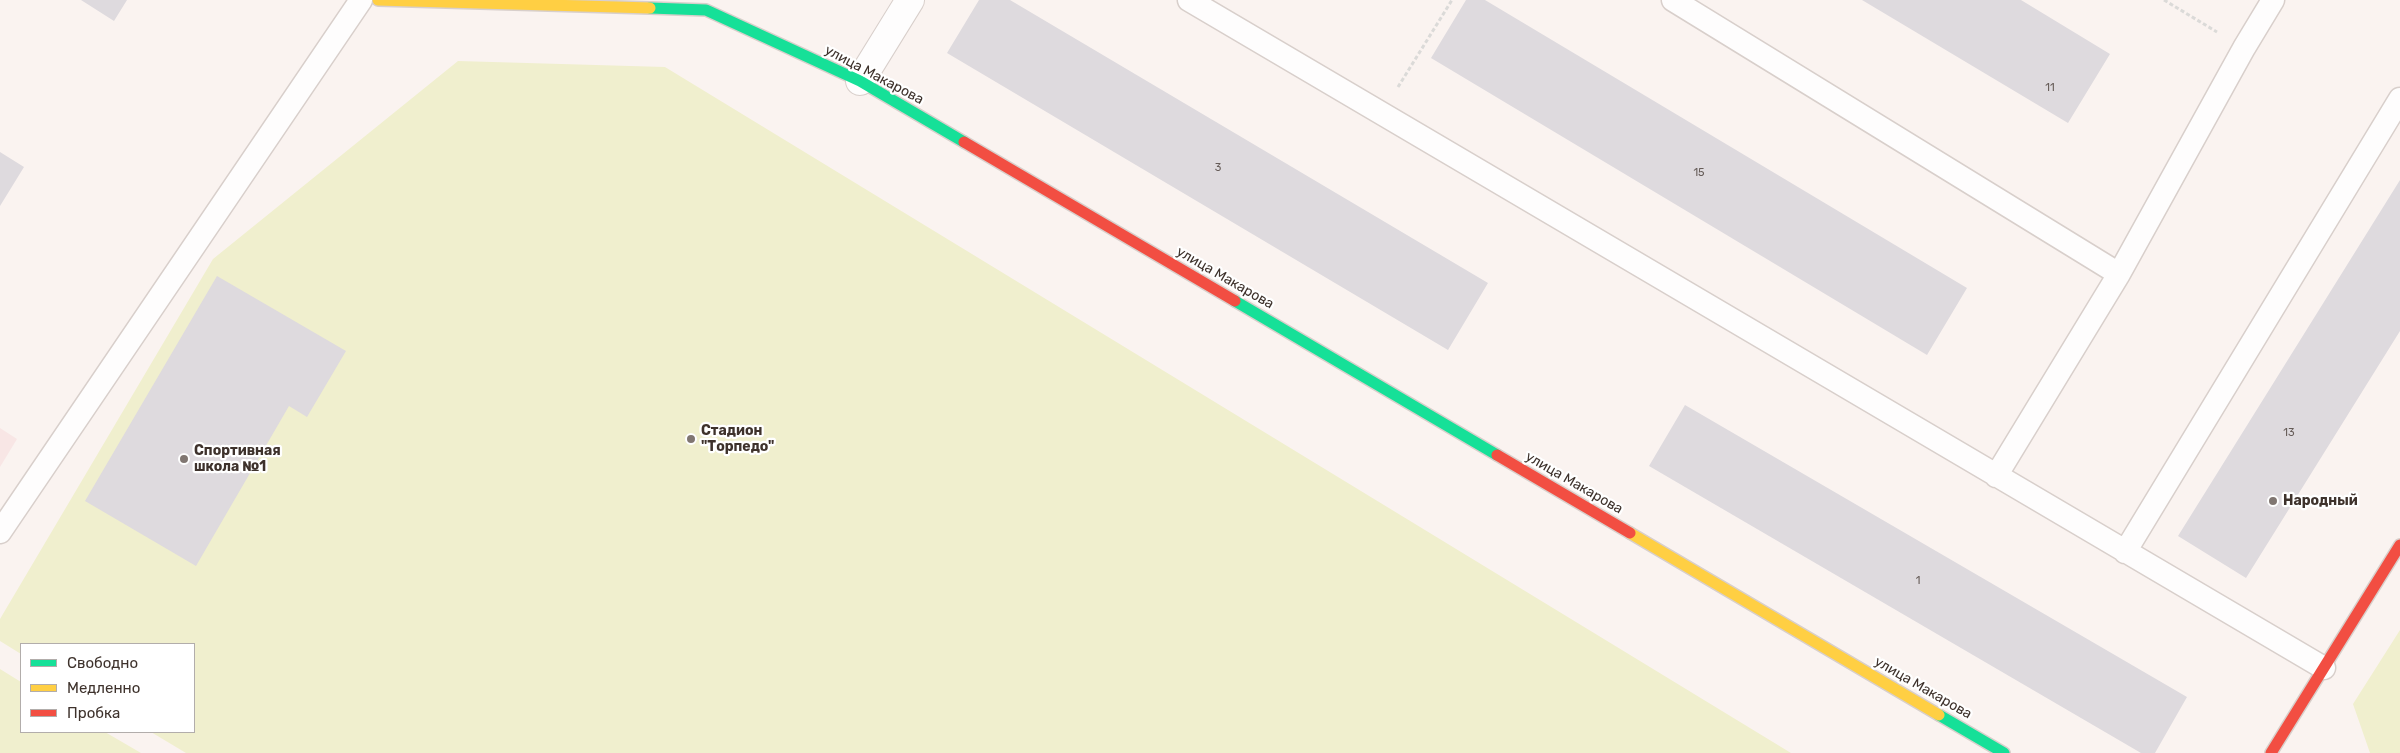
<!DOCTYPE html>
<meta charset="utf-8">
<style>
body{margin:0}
#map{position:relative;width:2400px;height:753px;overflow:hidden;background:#faf3f0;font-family:Rubik,sans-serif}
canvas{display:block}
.legend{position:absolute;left:20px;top:643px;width:175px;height:90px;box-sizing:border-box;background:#fff;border:1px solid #b2adab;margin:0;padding:6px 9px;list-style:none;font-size:15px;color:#3e322c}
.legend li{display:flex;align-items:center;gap:10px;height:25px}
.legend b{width:25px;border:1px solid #b2adab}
</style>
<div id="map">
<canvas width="2400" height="753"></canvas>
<ul class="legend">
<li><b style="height:6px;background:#16e098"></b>Свободно</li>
<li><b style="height:6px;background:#ffcf43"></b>Медленно</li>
<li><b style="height:6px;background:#f24e42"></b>Пробка</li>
</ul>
</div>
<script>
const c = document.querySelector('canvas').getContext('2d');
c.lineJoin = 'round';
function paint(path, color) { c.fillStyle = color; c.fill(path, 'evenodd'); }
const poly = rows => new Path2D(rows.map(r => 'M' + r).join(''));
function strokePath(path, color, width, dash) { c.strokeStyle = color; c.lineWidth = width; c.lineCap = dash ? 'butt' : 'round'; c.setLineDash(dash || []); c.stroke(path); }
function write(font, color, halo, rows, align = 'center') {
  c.font = font + ' Rubik,sans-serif'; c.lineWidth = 4.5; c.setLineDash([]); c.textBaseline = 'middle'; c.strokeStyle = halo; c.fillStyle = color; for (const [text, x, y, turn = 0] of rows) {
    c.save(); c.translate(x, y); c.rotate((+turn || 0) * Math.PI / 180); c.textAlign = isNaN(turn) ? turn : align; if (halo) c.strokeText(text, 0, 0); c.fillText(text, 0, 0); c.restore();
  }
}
const industrial = poly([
 [0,428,17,439,0,467]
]);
const green = poly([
 [458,61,665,67,1791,753,186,753,151,732,194,732,194,644,21,644,21,654,0,641,0,619,213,259],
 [2400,630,2400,753,2370,753,2353,704],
 [0,669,21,682,21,732,105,732,141,753,0,753]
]);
const building = poly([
 [81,0,127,0,114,21],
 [979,0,1010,0,1488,283,1448,350,947,53],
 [1466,0,1485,0,1967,288,1927,355,1431,58],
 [1862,0,2021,0,2110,54,2068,123],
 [0,152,24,167,0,206],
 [2400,180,2400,331,2246,578,2178,536],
 [217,276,346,351,307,417,289,406,196,566,85,501],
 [1685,405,2187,697,2155,753,2141,753,1649,466]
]);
const path = poly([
 [2164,0,2217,32],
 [1398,87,1452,0]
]);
const lane = poly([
 [1189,0,2324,668],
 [1673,0,2119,274,1996,476],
 [2119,274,2244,48,2273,0],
 [0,532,361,0],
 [2125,552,2400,99]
]);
const street = poly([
 [860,81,910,0]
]);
const fast = poly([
 [650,8,706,10,860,81,964,142],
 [1235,301,1497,455],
 [1939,715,2004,753]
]);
const slow = poly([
 [378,0,650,8],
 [1630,533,1939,715]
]);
const jam = poly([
 [964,142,1235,301],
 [1497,455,1630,533],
 [2271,753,2400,545]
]);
const markers = [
 [691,439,5,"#807671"],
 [184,459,5,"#807671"],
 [2273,501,5,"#807671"]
];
const numberNames = [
 ["11",2050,88],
 ["3",1218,168],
 ["15",1699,173],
 ["13",2289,433],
 ["1",1918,581]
];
const streetNames = [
 ["улица Макарова",874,75,28],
 ["улица Макарова",1225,278,30],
 ["улица Макарова",1574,483,30],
 ["улица Макарова",1923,688,30]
];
const poiNames = [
 ["Стадион",701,431],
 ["\"Торпедо\"",701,447],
 ["Спортивная",194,451],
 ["школа №1",194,467],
 ["Народный",2283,501]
];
paint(industrial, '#f8e6e5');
paint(green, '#f0efce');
paint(building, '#dedade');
strokePath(lane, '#d8cfcb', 25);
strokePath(street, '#d8cfcb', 30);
strokePath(fast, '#d8cfcb', 14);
strokePath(slow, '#d8cfcb', 14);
strokePath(jam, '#d8cfcb', 14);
strokePath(path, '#dbdad8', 3, [4, 2.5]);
strokePath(lane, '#fefdfd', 22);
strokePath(street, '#fefdfd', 28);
strokePath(fast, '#16e098', 11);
strokePath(slow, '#ffcf43', 11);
strokePath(jam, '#f24e42', 11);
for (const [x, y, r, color] of markers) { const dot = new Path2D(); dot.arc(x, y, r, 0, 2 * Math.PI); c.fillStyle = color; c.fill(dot); strokePath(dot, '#fff', 2); }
write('11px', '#665c58', null, numberNames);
write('14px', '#3e322c', '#fff', streetNames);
write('bold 14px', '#3e322c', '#fff', poiNames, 'left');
</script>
